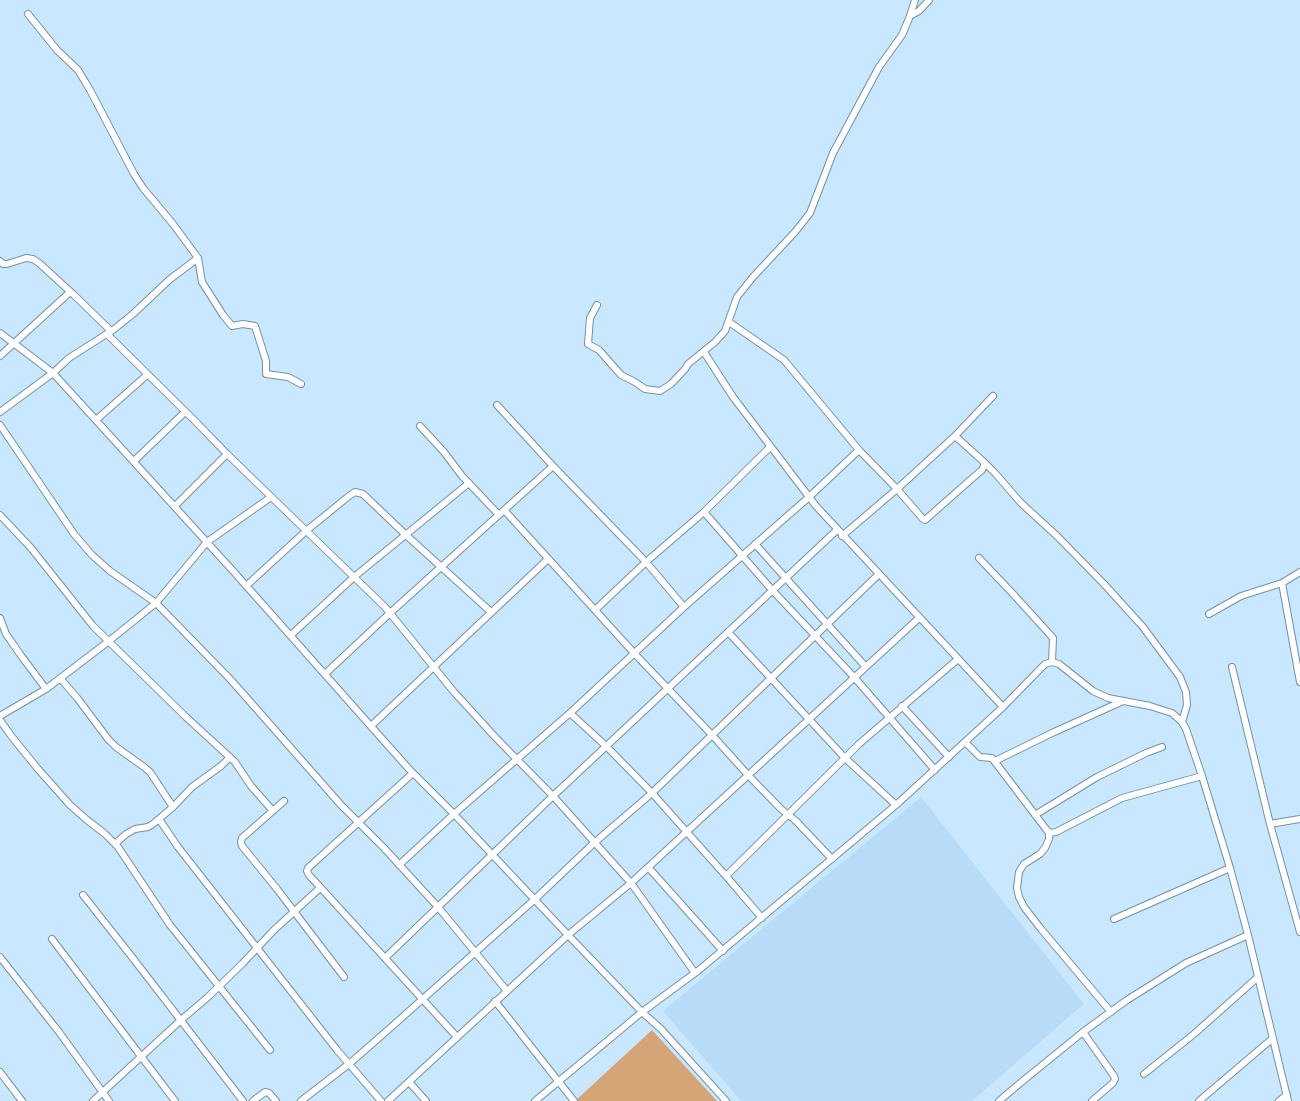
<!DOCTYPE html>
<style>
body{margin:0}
canvas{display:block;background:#c9e7fe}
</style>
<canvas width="1300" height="1101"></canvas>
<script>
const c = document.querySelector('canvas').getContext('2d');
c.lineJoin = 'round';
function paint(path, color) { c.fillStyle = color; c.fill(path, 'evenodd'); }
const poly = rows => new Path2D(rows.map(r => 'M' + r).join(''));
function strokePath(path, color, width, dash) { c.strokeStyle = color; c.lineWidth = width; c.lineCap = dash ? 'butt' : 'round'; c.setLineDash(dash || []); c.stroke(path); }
const built = poly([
 [921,797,1084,1004,972,1101,741,1101,663,1011]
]);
const green = poly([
 [652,1030,717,1101,575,1101]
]);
const minor = poly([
 [28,14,57,50,78,70,90,90,134,174,143,188,173,224,198,258,202,282,223,315,232,326,243,324,255,326,266,361,266,374,288,377,301,384],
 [910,16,919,11,929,0],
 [0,261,3,264,7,264,26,258,33,259,39,263,74,295,111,331],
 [597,305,590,318,588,344,599,350,621,375,635,382,645,389,660,391,671,384,685,369,688,364,715,342,725,331,737,297,753,277,795,232,810,213,833,153,879,67,902,35,910,16,915,0],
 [729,322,784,360,859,450,897,489,923,519,925,520,976,475,982,470,984,466,984,462,955,436],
 [0,333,53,373,69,358,113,330,133,314,169,280,198,258],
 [107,334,196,422,227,454,385,607,454,692,496,738,553,796,631,883,695,973],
 [704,352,733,397,816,506,1003,707],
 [0,356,70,292],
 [497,405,553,466,646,562,684,607],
 [0,412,53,373,234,572,408,768,454,814,568,935,642,1012,661,1029,726,1101],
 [96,420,147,375],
 [0,425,74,534,92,555,110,571,156,603,231,680,341,805,384,848,438,907,507,991],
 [420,426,444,452,462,476,499,515],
 [134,461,185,412],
 [984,462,995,473,1020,502,1058,537,1104,584,1143,627,1180,677,1186,692,1187,705,1182,722],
 [175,506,227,454],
 [505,511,634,653,712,735,748,775,781,809,796,821,832,859],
 [704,512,773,591,854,677,935,770],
 [0,515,31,548,93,626,186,717,235,762,251,786,273,811],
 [842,536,897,489,955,436,993,396],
 [755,544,866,667],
 [979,558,1014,595,1053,638,1052,662],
 [1282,583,1300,682],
 [246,586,306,531,349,496,355,492,363,494,406,535,491,612],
 [595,610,646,562,704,512,770,447],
 [1209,614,1241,596,1282,583,1300,572],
 [0,618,6,634,22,657,46,689],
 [728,632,845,758,896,805],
 [291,635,354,577,469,483],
 [1232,667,1270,824,1300,932],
 [325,674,390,613,553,466],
 [60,678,78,699,108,739,116,747,144,767,150,772,173,807],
 [902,706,949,757],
 [570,713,607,747,652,793,726,876,762,918],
 [0,716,46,689,109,641,156,603,207,542,271,497],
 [0,720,12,737,38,769,70,805,87,820,104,833,118,847,170,925,270,1050],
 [371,726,548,559],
 [965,742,980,757,992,758,1049,833,1049,839,1045,848,1040,854,1024,864,1019,872,1017,888,1019,897,1024,907,1041,929,1111,1012],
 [995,761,1052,733,1123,701],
 [413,773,308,868,307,871,309,875,457,1037],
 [284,801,242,838,241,842,242,846,277,889,344,977],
 [1035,815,1097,777,1146,753,1162,747],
 [159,819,178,847,337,1050,381,1101],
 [1270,824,1300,819],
 [1049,833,1056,832,1122,798,1202,776],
 [115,844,126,834,135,829,148,827,153,824,173,807,192,787,221,766,230,757],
 [399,865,454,814,570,713,684,607,809,497,859,450],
 [648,867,723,951],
 [726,876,859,744,958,659],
 [83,895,132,957,243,1101],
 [1114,919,1230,868],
 [52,939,175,1101],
 [0,957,59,1032,109,1101],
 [385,958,553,796,837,530],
 [495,1001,574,1101],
 [1083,1032,1114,1076,1115,1079,1113,1083,1092,1101],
 [0,1072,22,1101],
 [1144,1074,1194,1034,1258,977],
 [409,1082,426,1101],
 [93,1101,181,1020,208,997,242,964,274,930,320,888],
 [253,1101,265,1092,269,1093,276,1101],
 [301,1101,349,1064,389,1029,534,900,594,843,652,793,879,574],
 [388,1101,568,935,631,883,919,618],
 [535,1101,642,1012,699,970,896,805,1003,707,1045,664,1052,662,1059,664,1093,691,1108,698,1150,706,1172,713,1182,722,1186,729,1202,776,1230,868,1248,935,1288,1101],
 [999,1101,1019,1084,1083,1032,1127,1000,1186,963,1248,935],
 [1199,1101,1273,1038],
 [1279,1101,1287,1095]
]);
paint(built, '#b8dcf8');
paint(green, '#d5a577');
strokePath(minor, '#7490a5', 8);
strokePath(minor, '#fff', 6);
</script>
